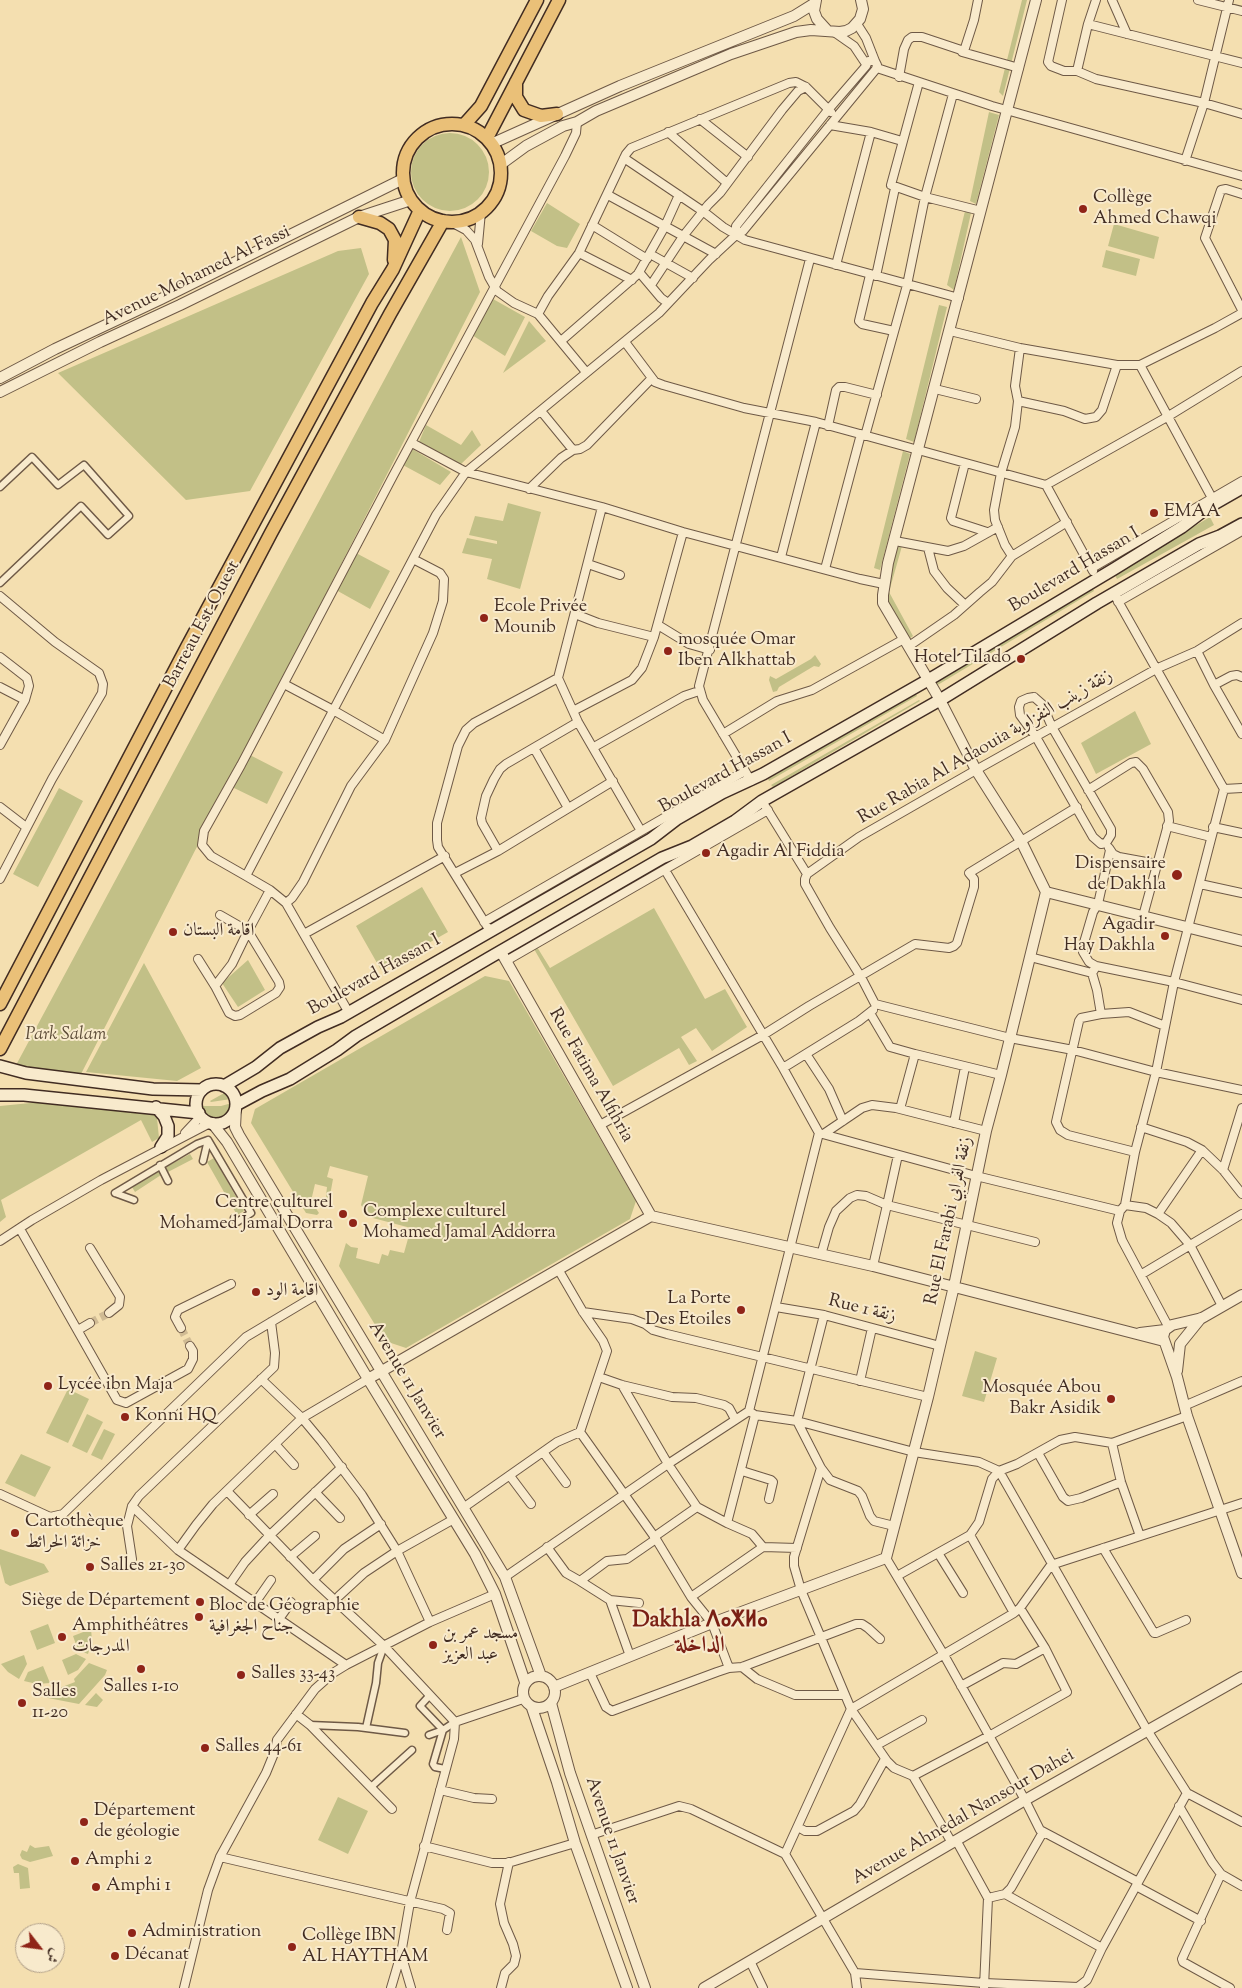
<!DOCTYPE html>
<meta charset="utf-8">
<style>
body{margin:0}
#map{position:relative;width:1242px;height:1988px;overflow:hidden;background:#f4dfb0;font-family:"Sorts Mill Goudy",Amiri,serif}
canvas{display:block}
.north{position:absolute;left:15px;top:1923px;width:50px;height:50px;box-sizing:border-box;background:#f8eacc;border:1px solid #af9e88;border-radius:50%;rotate:120deg;font-size:14px;font-weight:700;line-height:20px;text-align:center;color:#412c22}
.north::after{content:'';display:block;margin:auto;width:18px;height:22px;background:#8f2418;clip-path:polygon(50% 0,100% 100%,50% 72%,0 100%)}
</style>
<div id="map">
<canvas width="1242" height="1988"></canvas>
<div class="north">ش</div>
</div>
<script>
const c = document.querySelector('canvas').getContext('2d');
c.lineJoin = 'round';
function paint(path, color) { c.fillStyle = color; c.fill(path, 'evenodd'); }
const poly = rows => new Path2D(rows.map(r => 'M' + r).join(''));
function strokePath(path, color, width, dash) { c.strokeStyle = color; c.lineWidth = width; c.lineCap = dash ? 'butt' : 'round'; c.setLineDash(dash || []); c.stroke(path); }
function write(font, color, halo, rows, align = 'center') {
  c.font = font + ' "Sorts Mill Goudy",Amiri,"Noto Sans Tifinagh",serif'; c.lineWidth = 4; c.setLineDash([]); c.textBaseline = 'middle'; c.strokeStyle = halo; c.fillStyle = color; for (const [text, x, y, turn = 0] of rows) {
    c.save(); c.translate(x, y); c.rotate((+turn || 0) * Math.PI / 180); c.textAlign = isNaN(turn) ? turn : align; if (halo) c.strokeText(text, 0, 0); c.fillText(text, 0, 0); c.restore();
  }
}
const green = poly([
 [1022,0,1027,0,1003,96,999,92],
 [989,112,999,115,976,204,970,201],
 '411 172a39 39 0 1 1 78 0a39 39 0 1 1-78 0Z',
 [547,203,580,224,567,248,557,246,531,231],
 [965,211,971,213,954,290,947,285],
 [1114,224,1159,237,1154,259,1108,246],
 [461,237,480,292,81,1074,15,1067],
 [361,248,369,274,250,491,186,500,58,373,338,251],
 [1106,250,1140,259,1136,276,1102,267],
 [493,299,525,317,505,356,472,335],
 [939,305,947,307,914,442,906,439],
 [529,321,546,341,503,373],
 [426,425,461,445,472,430,481,445,460,465,419,442],
 [409,447,451,472,440,485,401,464],
 [903,451,910,454,880,570,874,568],
 [508,503,541,512,520,589,487,579,492,559,462,553,467,538,497,544,497,541,469,535,475,516,503,521],
 [1210,517,1214,525,1117,579,1114,573],
 [895,542,902,546,889,592,913,636,909,639,881,593],
 [356,553,390,571,370,609,336,590],
 [1091,585,1094,591,936,686,931,679],
 [815,655,821,664,819,667,814,666,779,687,777,691,773,692,769,680,770,676,776,679,811,659],
 [916,694,917,696,769,781,768,779],
 [919,700,920,701,773,787,771,785],
 [1135,711,1151,744,1096,774,1081,743],
 [248,754,283,772,267,804,232,787],
 [59,788,83,801,38,887,13,874],
 [422,887,448,932,381,970,356,926],
 [654,908,705,999,725,989,747,1027,712,1051,696,1028,681,1037,697,1061,689,1065,679,1048,613,1086,534,949,537,947,550,968],
 [248,960,265,990,238,1007,222,983],
 [144,963,201,1068,177,1081,86,1072],
 [485,976,509,981,636,1201,630,1219,406,1348,385,1341,339,1266,346,1243,351,1247,358,1248,356,1258,379,1264,382,1254,388,1256,390,1250,404,1253,411,1228,369,1217,361,1205,368,1176,330,1166,327,1177,333,1179,329,1201,326,1196,327,1187,315,1184,311,1201,319,1213,317,1215,306,1213,251,1123,255,1109],
 [226,1092,231,1099,211,1102,210,1101],
 [61,1100,153,1114,157,1118,159,1138,152,1142,141,1120,1,1200,6,1217,0,1222,0,1106],
 [232,1103,230,1112,219,1119,207,1116,201,1106,221,1106],
 [190,1154,193,1159,168,1172,166,1167],
 [214,1158,244,1211,237,1215,207,1162],
 [159,1171,161,1175,135,1192,132,1187],
 [975,1351,997,1358,984,1402,962,1396],
 [68,1389,89,1399,68,1443,46,1433],
 [87,1414,103,1422,87,1453,72,1446],
 [104,1429,115,1434,102,1460,91,1455],
 [21,1454,51,1467,35,1497,5,1483],
 [0,1549,44,1564,49,1572,10,1586,5,1583,0,1564],
 [48,1624,55,1643,37,1650,30,1631],
 [91,1629,92,1640,88,1654,78,1650,73,1636],
 [76,1654,86,1659,78,1670,68,1675,62,1660],
 [24,1655,27,1664,19,1679,8,1672,1,1664],
 [89,1663,107,1670,105,1675,79,1704,48,1698,43,1695,42,1689,48,1689,49,1692,75,1682,74,1679],
 [43,1666,50,1683,37,1684,24,1681,28,1672],
 [96,1693,103,1700,97,1707,85,1705],
 [338,1797,368,1811,348,1854,318,1840],
 [30,1845,35,1848,49,1846,53,1856,30,1862,22,1859,20,1855,22,1850,27,1852],
 [18,1864,28,1868,30,1888,20,1889,19,1873,14,1873,13,1867]
]);
const minorTunnel = poly([
 [90,1323,109,1313],
 [181,1328,190,1346]
]);
const pedestrian = poly([
 [0,487,32,457,58,485,84,465,129,516,108,535,81,506,0,583],
 [208,1140,251,1213,237,1222,234,1218],
 [203,1161,208,1140],
 [160,1165,168,1181],
 [115,1193,197,1144,208,1140],
 [115,1193,134,1200],
 [430,1695,420,1706,443,1730,433,1764,435,1767,445,1769],
 [310,1725,358,1727,405,1733],
 [366,1728,376,1683,378,1663,384,1646],
 [429,1735,443,1730,455,1722],
 [371,1787,412,1750]
]);
const minor = poly([
 [1062,0,1048,62,1051,66,1064,71,1077,71,1096,79,1204,103,1242,114],
 [1112,0,1127,34],
 [1198,0,1242,11],
 [857,24,866,38,875,61],
 [1088,24,1242,63],
 [834,32,854,46,866,64],
 [963,51,962,52,1019,68],
 [877,68,992,106,1242,176],
 [1077,71,1088,24,1096,0],
 [899,77,904,49,908,40,912,37,922,37,964,51,974,20,978,0],
 [919,82,891,185,925,197,981,211],
 [700,119,748,157],
 [830,125,871,132,902,141],
 [668,132,727,183],
 [624,158,704,212,723,227,745,240,959,298],
 [1185,161,1204,103,1229,0],
 [1242,194,1226,189,1221,190,1205,238,1242,310],
 [608,195,716,254],
 [451,222,466,230,475,240,489,277,497,291,514,303,538,314,586,372],
 [592,225,647,259],
 [478,244,481,212],
 [579,253,632,280],
 [650,254,693,278],
 [836,265,871,132],
 [639,272,661,298,668,303],
 [870,275,859,321,862,324,894,331],
 [876,276,895,188],
 [651,285,684,235,708,205,720,193,782,110,798,91,806,87],
 [538,314,548,296,579,253,626,154,631,148,789,83,796,82,806,87,831,112],
 [950,331,1020,348,1117,365],
 [561,341,638,274,665,226,679,195],
 [625,342,655,382,663,385,744,408,816,422,1046,485,1167,417,1242,371],
 [1140,365,1212,498],
 [935,389,976,399],
 [1018,401,1064,411,1085,419,1096,417,1102,410,1117,365,1140,365,1215,328,1242,313],
 [541,411,573,450],
 [828,426,836,390,839,387,845,387,877,395],
 [865,436,907,285,925,197,953,94],
 [412,443,466,472,602,507,683,532,860,579,884,584],
 [965,463,951,518,953,521,987,532],
 [1046,485,1093,571],
 [529,489,561,458,573,450,580,449,587,445,652,378],
 [602,507,558,678,578,722,641,831],
 [895,541,948,551,964,546,998,527],
 [928,548,934,571,947,588,965,605],
 [1012,556,1005,545,995,520,994,510,1001,473,1015,427,1018,401,1015,386,1020,348],
 [781,557,816,422],
 [588,564,620,575],
 [1092,568,1242,481],
 [825,569,861,434],
 [1114,594,1224,789,1174,982,1156,1072,1135,1152,1125,1205,1120,1211,1117,1223,1122,1240,1168,1326],
 [0,596,55,642,99,673,103,684,102,693,52,779,0,879],
 [1118,602,1242,531],
 [575,614,598,623,654,637],
 [658,625,689,644,710,650],
 [909,646,954,615,980,592,992,582,1012,556,1067,522],
 [1197,651,1214,685,1231,676,1237,675,1242,677],
 [0,657,27,678,29,686,25,700,0,745],
 [284,684,333,710,385,740],
 [1214,685,1242,734],
 [0,687,25,700],
 [1034,697,1042,704,1052,727,1111,829,1111,835,1106,843,1101,844,1093,837,1036,737,1020,715,1019,707,1021,701,1028,698,1034,697],
 [573,711,632,680,642,668,654,637,683,532],
 [723,734,777,701,812,690,904,639],
 [594,747,684,696,699,691],
 [534,748,568,808],
 [751,781,703,700,699,686,810,259],
 [1224,789,1242,788],
 [1088,790,1131,763,1136,762,1143,769,1168,812,1169,821,1143,916],
 [762,801,807,874,805,879,805,884,830,928,861,977,875,1004,1010,1038,1073,1050,1156,1072,1242,1090],
 [0,807,26,827],
 [1167,826,1211,837],
 [1213,827,1242,833],
 [1109,848,1113,854,1119,857,1157,864],
 [1110,850,1098,904,1093,912,1083,946,1083,952,1089,962,1096,966,1174,982,1242,1000],
 [498,851,482,823,481,818,486,796,494,779,500,769,506,764,578,722],
 [665,870,783,1068,819,1133,976,1176,1120,1211],
 [455,873,498,851,613,781],
 [807,874,859,837,976,770,1158,668,1197,651,1242,623],
 [246,876,211,856,202,845,204,831,241,765,393,476,565,156,576,133,577,122],
 [1200,884,1242,893],
 [286,903,292,898,303,882,351,786,385,740,433,633,443,601,444,579,440,573,413,559],
 [220,915,248,931,279,982,280,987,276,993,240,1015,235,1016,229,1013,215,986,232,964,248,931,270,890],
 [484,922,745,771],
 [490,931,438,847,437,840,437,823,458,746,466,730,474,723,558,678],
 [304,934,445,856],
 [1030,957,1092,973,1094,970],
 [198,959,215,986],
 [506,961,768,810],
 [1092,973,1097,990,1101,1014,1129,1012,1165,1026],
 [349,1013,286,903,270,890,246,876,436,515,466,472,659,313,709,260,736,235,743,231,876,69,877,65,875,61,868,61,866,66,828,110,736,226,736,235],
 [870,1013,890,1047,915,1054,900,1109],
 [1101,1014,1081,1018,1079,1021,1056,1122,1060,1130,1068,1135,1135,1152],
 [806,1054,829,1089,843,1121],
 [915,1054,1001,1075],
 [783,1068,859,1021,873,1010],
 [954,1123,965,1067],
 [600,1125,763,1035,809,1006,915,944,949,948,954,946,957,943,974,887,974,879,969,873,1077,807],
 [1141,1127,1187,1142,1202,1150,1223,1170,1242,1194],
 [185,1133,201,1116],
 [825,1133,862,1108,872,1105,896,1108,986,1131],
 [898,1155,887,1205,1035,1242],
 [1223,1170,1242,1108],
 [1125,1205,1146,1208,1158,1214,1202,1150],
 [1158,1214,1171,1223,1190,1245,1222,1306],
 [20,1229,117,1400,126,1403,188,1369,193,1359,193,1351,190,1346],
 [0,1241,32,1220,101,1180,210,1123],
 [90,1248,120,1297,119,1305,109,1313],
 [821,1255,829,1227,836,1211,850,1198,857,1195,866,1196,887,1205,873,1266],
 [1142,1274,1242,1214],
 [776,1307,824,1315,940,1346],
 [583,1312,632,1319,645,1324,653,1330,667,1334,928,1397],
 [824,1315,797,1421,821,1468,830,1480,858,1491,862,1496,870,1516,874,1521,894,1526],
 [181,1328,175,1317,178,1310,231,1284],
 [78,1330,90,1323],
 [599,1377,622,1385,672,1397,696,1398,724,1405,729,1408,735,1419],
 [261,1379,302,1418,322,1442,362,1495,397,1551,430,1622],
 [860,1381,872,1328],
 [622,1385,668,1464,697,1507],
 [1184,1406,1242,1381],
 [749,1411,819,1133],
 [755,1415,727,1523,752,1534,763,1547],
 [580,1432,656,1539,691,1597,712,1623,729,1668],
 [1112,1443,1121,1482,1140,1536],
 [275,1444,294,1465],
 [543,1452,566,1483],
 [1038,1453,1063,1497,1068,1501,1081,1498,1121,1482],
 [821,1468,794,1557,794,1566,801,1590,851,1709,887,1761,894,1768,913,1776,952,1843],
 [742,1471,771,1480,773,1482,769,1499],
 [510,1476,531,1504],
 [227,1491,313,1580,384,1646,455,1722,454,1739,410,1902,401,1954,411,1988],
 [315,1492,340,1518],
 [0,1494,50,1517,63,1514,246,1337,318,1294],
 [132,1506,178,1550,346,1665],
 [463,1508,557,1442,580,1432,607,1351,603,1341,583,1312,558,1269],
 [249,1515,273,1494],
 [970,1535,1014,1613],
 [654,1537,697,1507,727,1523],
 [547,1547,566,1573,580,1581,607,1561,627,1559,656,1539],
 [1103,1548,1154,1633,1156,1633,1186,1620],
 [178,1550,196,1525,213,1504,302,1418,368,1379],
 [938,1553,963,1593],
 [290,1557,315,1536],
 [886,1558,944,1655,1025,1800,1040,1830,1138,1882],
 [132,1559,127,1526,132,1506,139,1496,274,1367,275,1353,271,1322],
 [897,1576,970,1535,979,1522,992,1479,999,1471,1017,1464,1060,1440,1075,1437,1112,1443,1187,1416],
 [505,1577,668,1464,749,1411,755,1415,797,1421,914,1452,979,1462,999,1471,1147,1730,1187,1793,1242,1822],
 [313,1580,344,1549,381,1524],
 [580,1581,610,1600,639,1603],
 [229,1585,245,1562,269,1536,342,1467],
 [339,1596,364,1573,397,1551,454,1519],
 [691,1597,763,1547,797,1548],
 [610,1600,630,1656],
 [255,1603,271,1580],
 [279,1619,291,1602],
 [742,1667,757,1679,795,1695,845,1695],
 [590,1673,606,1707,612,1711,717,1672,729,1668,742,1667,856,1624,862,1624,868,1628,880,1639],
 [961,1686,1003,1663,1016,1664,1045,1648],
 [296,1714,310,1725,392,1809],
 [455,1722,523,1699],
 [877,1745,922,1720],
 [913,1776,989,1736,1067,1692,1045,1648,1020,1608],
 [440,1790,474,1798,492,1799],
 [1179,1806,1212,1862,1221,1874,1242,1886],
 [798,1827,805,1831,817,1831,854,1811,860,1804,885,1759],
 [591,1835,679,1806,691,1809,785,1854,851,1709,1014,1613,1020,1608,1051,1565,1242,1503],
 [956,1840,988,1898,984,1987],
 [424,1846,492,1863,508,1863,575,1843],
 [785,1854,855,1973,857,1988],
 [220,1857,443,1909,450,1913,447,1930],
 [1221,1874,1182,1959,1183,1962,1230,1988],
 [1136,1886,1201,1921],
 [1005,1894,1102,1948],
 [988,1898,1005,1894,1011,1888,1043,1832],
 [750,1961,763,1988],
 [855,1973,984,1983,1078,1987,1087,1980,1102,1948,1187,1793],
 [184,1988,208,1890,220,1857,266,1773,275,1751,277,1740,315,1689,333,1673,346,1665,430,1622,495,1594],
 [391,1988,401,1954],
 [501,1988,505,1973,514,1964,516,1956,513,1944,504,1923,500,1904,509,1862]
]);
const tertiary = poly([
 [816,0,814,11,817,19,827,30],
 [1036,0,888,563,883,595,883,603,940,700,976,770,1021,841,1046,892],
 [491,144,620,86,794,16,815,3],
 [500,165,526,146,563,126,577,122,596,111,731,54,796,32,811,30,840,32,846,31,852,28,860,19,863,9,861,0],
 [0,378,55,349,161,299,403,179],
 [0,392,100,342,180,305,359,217,411,200],
 [1046,892,1242,941],
 [501,952,651,1216],
 [236,1108,235,1127,239,1135,505,1577,541,1676],
 [212,1123,227,1142,368,1379,475,1554,495,1594,525,1682],
 [1165,1330,1163,1337,1177,1377,1187,1416,1242,1573],
 [1140,1333,1165,1330,1172,1325,1202,1318,1242,1295],
 [1177,1371,1180,1344,1201,1318],
 [368,1379,651,1216,873,1266,1164,1341],
 '523 1692a16 16 0 1 1 32 0a16 16 0 1 1-32 0Z',
 [554,1687,712,1623,886,1558,928,1397,954,1286,986,1131,1001,1075,1046,892],
 [551,1703,570,1773,645,1988],
 [532,1708,557,1782,575,1843,627,1988],
 [704,1988,1025,1800,1242,1677]
]);
const secondary = poly([
 [0,1066,26,1073,153,1089,202,1090],
 '196 1104a20 20 0 1 1 40 0a20 20 0 1 1-40 0Z',
 [224,1086,256,1067,280,1048,318,1027,341,1017,651,839,677,819,722,793,763,774,935,676,1114,569,1182,527,1207,508,1242,488],
 [0,1095,24,1095,199,1113],
 [236,1105,262,1091,290,1079,337,1050,356,1036,489,958,662,858,692,846,735,821,762,801,940,700,1097,603,1199,544,1220,536,1242,524],
 [156,1107,164,1116,168,1126,168,1136,161,1147]
]);
const primary = poly([
 [516,82,516,97,524,110,541,116,557,114],
 '403 173a49 49 0 1 1 98 0a49 49 0 1 1-98 0Z',
 [464,125,481,106,537,0],
 [487,138,559,0],
 [359,217,380,223,389,229,395,240,394,260],
 [0,1004,187,647,372,303,393,269,420,210],
 [0,1049,271,533,390,314,443,221]
]);
const markers = [
 [1083,209,5,"#8f2418"],
 [1154,513,5,"#8f2418"],
 [484,618,5,"#8f2418"],
 [668,651,5,"#8f2418"],
 [1021,659,5,"#8f2418"],
 [706,853,5,"#8f2418"],
 [1177,875,6,"#8f2418"],
 [173,932,5,"#8f2418"],
 [1165,936,5,"#8f2418"],
 [343,1214,5,"#8f2418"],
 [353,1223,5,"#8f2418"],
 [256,1292,5,"#8f2418"],
 [741,1310,5,"#8f2418"],
 [48,1386,5,"#8f2418"],
 [1111,1399,5,"#8f2418"],
 [125,1417,5,"#8f2418"],
 [15,1533,5,"#8f2418"],
 [90,1567,5,"#8f2418"],
 [200,1602,5,"#8f2418"],
 [199,1617,5,"#8f2418"],
 [62,1637,5,"#8f2418"],
 [433,1645,5,"#8f2418"],
 [141,1669,5,"#8f2418"],
 [241,1675,5,"#8f2418"],
 [22,1703,5,"#8f2418"],
 [205,1748,5,"#8f2418"],
 [84,1822,5,"#8f2418"],
 [75,1861,5,"#8f2418"],
 [96,1887,5,"#8f2418"],
 [132,1933,5,"#8f2418"],
 [292,1947,5,"#8f2418"],
 [115,1956,5,"#8f2418"]
];
const poiNames = [
 ["Collège",1093,199],
 ["Ahmed Chawqi",1093,220],
 ["EMAA",1164,513],
 ["Ecole Privée",494,608],
 ["Mounib",494,629],
 ["mosquée Omar",678,641],
 ["Iben Alkhattab",678,662],
 ["Hotel Tilado",1011,659,"right"],
 ["Agadir Al Fiddia",716,853],
 ["Dispensaire",1166,865,"right"],
 ["de Dakhla",1166,886,"right"],
 ["Agadir",1155,926,"right"],
 ["Hay Dakhla",1155,947,"right"],
 ["اقامة البستان",183,932],
 ["Centre culturel",333,1204,"right"],
 ["Mohamed Jamal Dorra",333,1225,"right"],
 ["Complexe culturel",363,1213],
 ["Mohamed Jamal Addorra",363,1234],
 ["اقامة الود",266,1292],
 ["La Porte",731,1300,"right"],
 ["Des Etoiles",731,1321,"right"],
 ["Lycée ibn Maja",58,1386],
 ["Mosquée Abou",1101,1389,"right"],
 ["Bakr Asidik",1101,1410,"right"],
 ["Konni HQ",135,1417],
 ["Cartothèque",25,1523],
 ["خزائة الخرائط",25,1544],
 ["Salles 21-30",100,1567],
 ["Siège de Département",190,1602,"right"],
 ["Bloc de Géographie",209,1607],
 ["جناح الجغرافية",209,1628],
 ["Amphithéâtres",72,1627],
 ["المدرجات",72,1648],
 ["مسجد عمر بن",443,1635],
 ["عبد العزيز",443,1656],
 ["Salles 33-43",251,1675],
 ["Salles 1-10",141,1688,"center"],
 ["Salles",32,1693],
 ["11-20",32,1714],
 ["Salles 44-61",215,1748],
 ["Département",94,1812],
 ["de géologie",94,1833],
 ["Amphi 2",85,1861],
 ["Amphi 1",106,1887],
 ["Administration",142,1933],
 ["Collège IBN",302,1937],
 ["AL HAYTHAM",302,1958],
 ["Décanat",125,1956]
];
const streetNames = [
 ["Avenue Mohamed Al Fassi",197,277,-26],
 ["Boulevard Hassan I",1075,571,-31],
 ["Barreau Est-Ouest",203,625,-62],
 ["Rue Rabia Al Adaouia زنقة زينب النفزاوية",986,748,-30],
 ["Boulevard Hassan I",726,774,-29],
 ["Boulevard Hassan I",375,976,-29],
 ["Rue Fatima Alfihria",590,1076,60],
 ["Rue El Farabi زنقة الفرابي",950,1221,-78],
 ["Rue 1 زنقة",862,1310,14],
 ["Avenue 11 Janvier",406,1381,59],
 ["Avenue Ahnedal Nansour Dahei",964,1818,-30],
 ["Avenue 11 Janvier",611,1841,71]
];
const parkNames = [
 ["Park Salam",66,1036]
];
const districtNames = [
 ["Dakhla ⴷⴰⵅⵍⴰ",700,1622],
 ["الداخلة",700,1647]
];
paint(green, '#c2c087');
strokePath(minorTunnel, '#d0bb94', 8, [8, 4]);
strokePath(pedestrian, '#6e5946', 9);
strokePath(minor, '#6e5946', 10);
strokePath(tertiary, '#6e5946', 12);
strokePath(secondary, '#412c22', 14);
strokePath(primary, '#412c22', 15);
strokePath(pedestrian, '#f8eacc', 6);
strokePath(minor, '#f8eacc', 8);
strokePath(tertiary, '#f8eacc', 10);
strokePath(secondary, '#f8eacc', 11);
strokePath(primary, '#eac078', 12);
for (const [x, y, r, color] of markers) { const dot = new Path2D(); dot.arc(x, y, r, 0, 2 * Math.PI); c.fillStyle = color; c.fill(dot); strokePath(dot, '#f8eacc', 2); }
write('18px', '#412c22', '#f8eacc', poiNames, 'left');
write('18px', '#412c22', '#f8eacc', streetNames);
write('italic 18px', '#5b4a36', '#f8eacc', parkNames);
write('bold 22px', '#7a1f14', '#f8eacc', districtNames);
</script>
